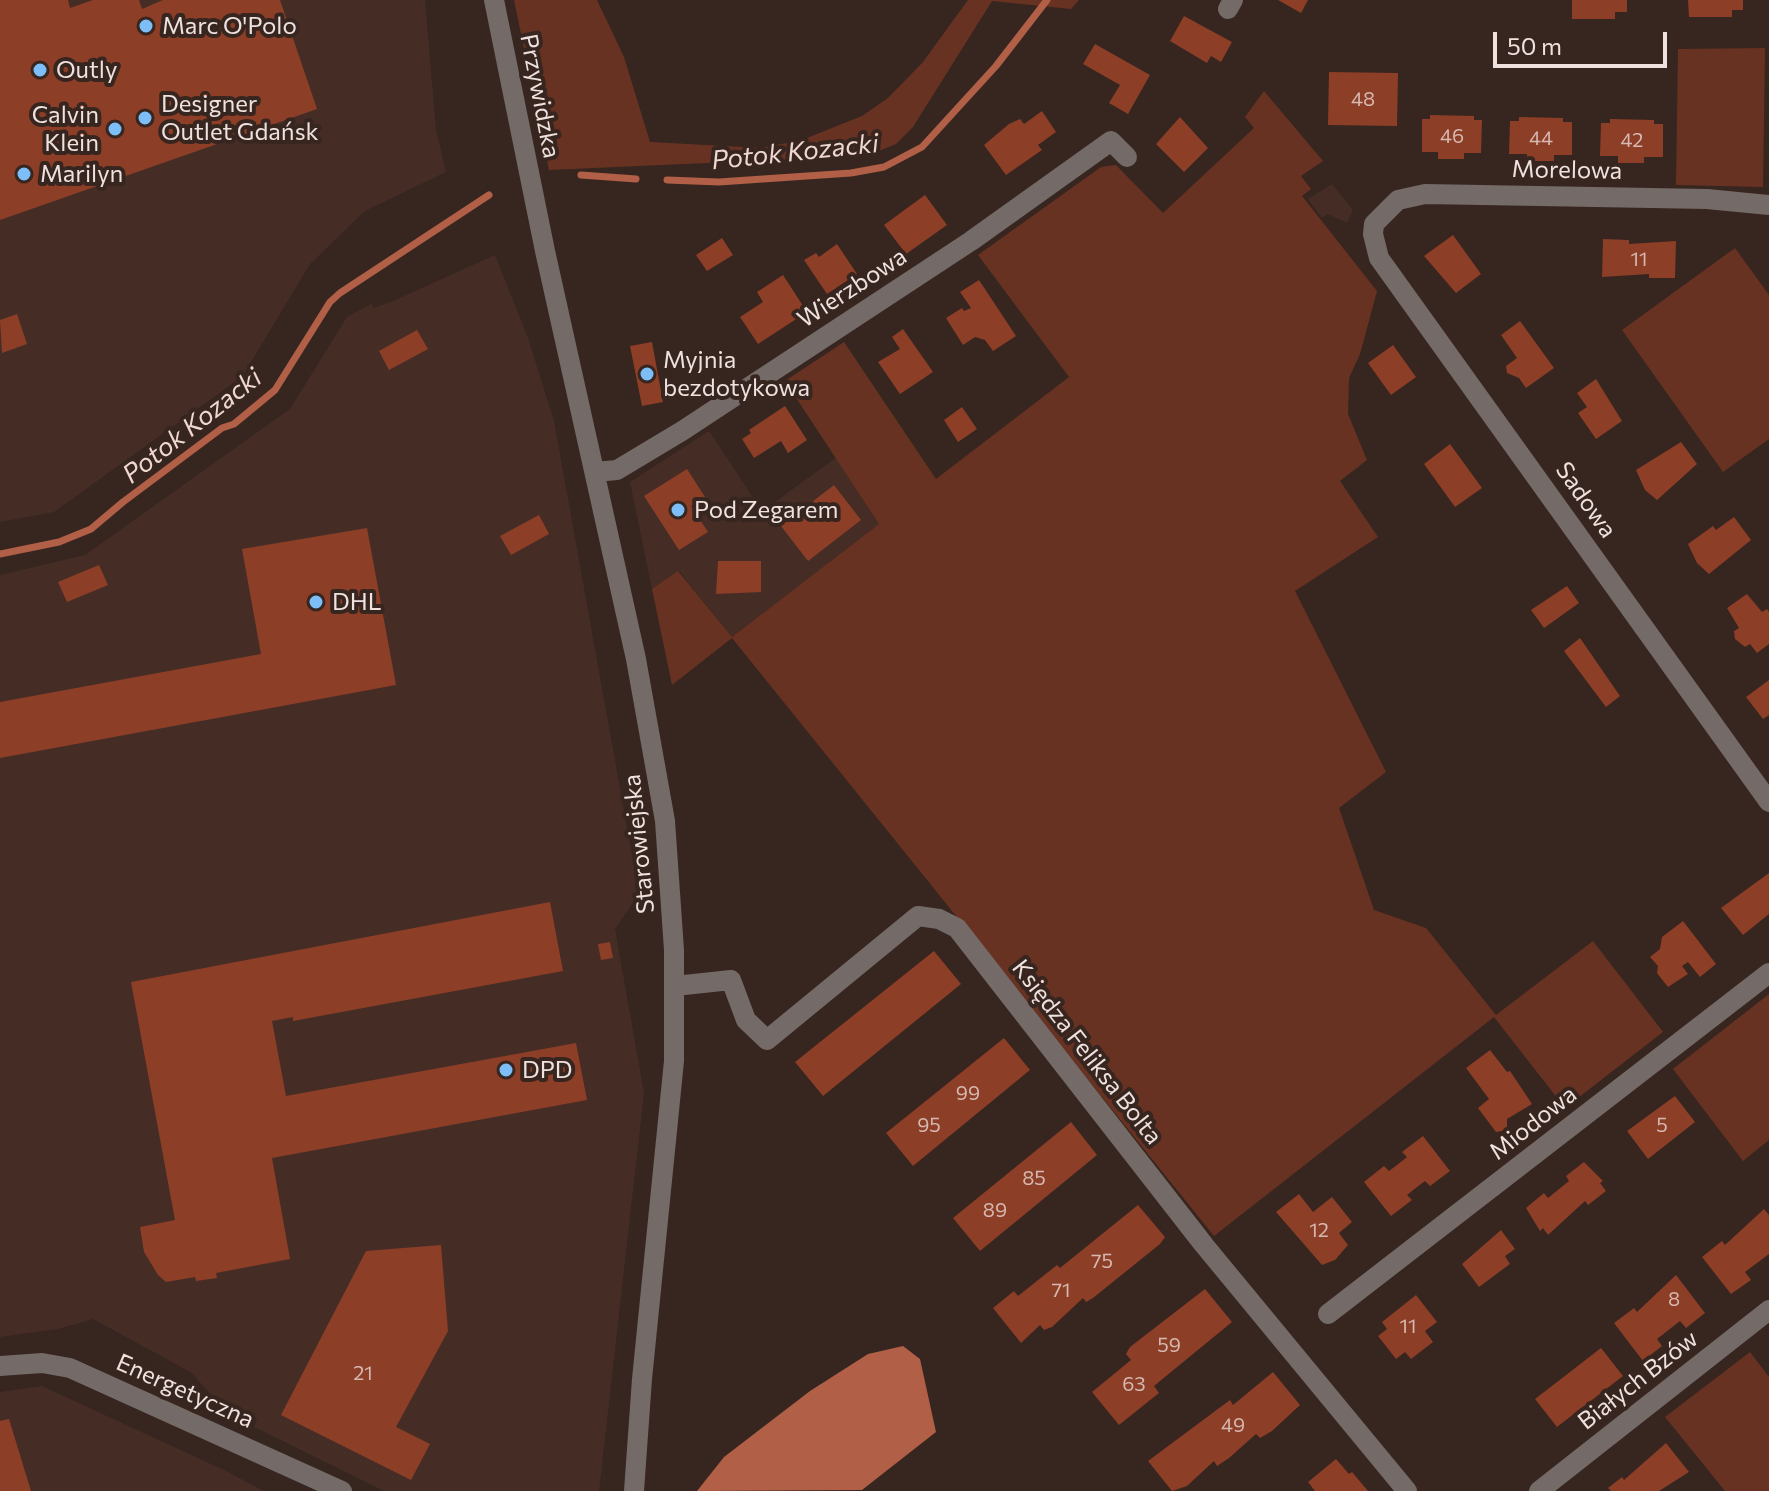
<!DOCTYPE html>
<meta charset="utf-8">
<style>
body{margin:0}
#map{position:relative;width:1769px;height:1491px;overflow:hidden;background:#37251f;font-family:Commissioner,sans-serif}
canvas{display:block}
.scale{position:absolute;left:1493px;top:32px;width:174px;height:36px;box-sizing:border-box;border:4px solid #eee1de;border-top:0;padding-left:10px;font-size:24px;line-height:28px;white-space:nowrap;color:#eee1de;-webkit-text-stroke:6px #37251f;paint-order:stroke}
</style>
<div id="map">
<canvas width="1769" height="1491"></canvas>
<div class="scale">50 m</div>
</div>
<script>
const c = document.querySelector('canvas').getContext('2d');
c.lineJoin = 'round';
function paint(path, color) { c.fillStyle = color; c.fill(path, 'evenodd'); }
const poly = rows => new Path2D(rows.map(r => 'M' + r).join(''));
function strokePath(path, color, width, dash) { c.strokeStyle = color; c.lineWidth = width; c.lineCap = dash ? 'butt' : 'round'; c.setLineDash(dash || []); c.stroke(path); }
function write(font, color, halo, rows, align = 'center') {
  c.font = font + ' Commissioner,sans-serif'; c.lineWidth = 8; c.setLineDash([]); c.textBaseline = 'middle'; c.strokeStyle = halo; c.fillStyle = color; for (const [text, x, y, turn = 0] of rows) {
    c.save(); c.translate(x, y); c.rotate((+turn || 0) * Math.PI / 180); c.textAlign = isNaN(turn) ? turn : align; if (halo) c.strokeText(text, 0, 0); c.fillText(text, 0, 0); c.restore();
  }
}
const built = poly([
 [0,0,425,0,436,130,446,172,365,211,310,264,242,377,54,512,0,522],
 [1332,184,1353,210,1347,223,1328,214,1322,218,1308,199],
 [495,255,528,338,554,421,639,894,615,929,644,1093,599,1491,384,1491,254,1427,257,1419,210,1394,192,1373,93,1319,58,1329,0,1337,0,575,85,555,290,409,347,317,371,304,374,308,393,301],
 [709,431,762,511,836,458,879,524,732,637,679,571,652,589,630,482],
 [42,1386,224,1470,264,1491,0,1491,0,1392]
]);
const green = poly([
 [514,0,597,0,624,57,650,142,761,148,802,140,862,116,888,98,923,62,968,0,1079,0,1071,9,992,1,913,127,896,144,866,156,549,170],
 [1765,48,1763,187,1676,185,1678,49],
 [1264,91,1323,161,1301,176,1311,189,1302,196,1377,291,1360,354,1349,378,1348,414,1367,460,1340,481,1378,537,1295,591,1386,772,1339,808,1374,910,1426,928,1496,1015,1593,941,1663,1032,1565,1108,1494,1017,1214,1236,732,638,672,685,652,589,678,571,732,637,879,524,785,381,844,342,936,479,1069,377,978,255,1101,167,1116,165,1163,213,1254,128,1245,117],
 [1735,248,1769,295,1769,439,1723,472,1622,330],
 [1769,994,1769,1140,1743,1161,1673,1069],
 [1750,1352,1769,1377,1769,1491,1725,1491,1665,1417]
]);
const water = poly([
 [903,1346,920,1359,936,1432,862,1490,697,1491,724,1457,810,1391,868,1354]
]);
const stream = poly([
 [581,175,636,179],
 [667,180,719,182,851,173,884,167,922,147,996,66,1047,0],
 [0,554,59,542,91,529,123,502,222,428,234,424,275,390,330,302,340,293,489,195]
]);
const building = poly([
 [0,0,68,0,70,8,93,0,139,0,142,9,163,0,280,0,317,109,0,220],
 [1278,0,1308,0,1301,13],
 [1572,0,1627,0,1627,12,1615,12,1615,19,1572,19],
 [1688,0,1743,0,1743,10,1732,10,1732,17,1689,17],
 [1184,16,1232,42,1221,62,1211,56,1207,63,1170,41],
 [1095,44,1150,75,1128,114,1109,103,1120,85,1083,64],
 [1329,72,1398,73,1397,126,1328,125],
 [1042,111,1056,132,1038,145,1042,150,1006,175,984,145,1009,124,1020,119,1024,124],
 [1430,115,1474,116,1474,120,1482,120,1481,153,1464,153,1464,159,1438,159,1438,152,1422,152,1422,119,1430,119],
 [1180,117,1208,148,1184,172,1156,144],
 [1519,117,1563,118,1563,122,1572,122,1572,155,1554,155,1554,161,1527,161,1527,154,1509,154,1510,121,1519,121],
 [1610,119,1654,120,1654,124,1663,124,1663,157,1644,157,1644,163,1618,163,1618,156,1600,156,1601,123,1610,123],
 [925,195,947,225,906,254,884,225],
 [1453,235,1481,274,1456,293,1424,256],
 [722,238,733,255,707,271,696,255],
 [1603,239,1629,240,1629,244,1676,241,1675,278,1649,278,1649,274,1602,277],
 [837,244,857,274,827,294,804,260,816,253,819,257],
 [783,275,807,312,758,344,740,317,763,302,757,292],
 [979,280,1016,336,993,351,985,340,975,337,963,345,946,318,962,308,964,311,971,308,960,292],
 [17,314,27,344,2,353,0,320],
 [1520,321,1554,368,1526,388,1519,378,1507,373,1506,366,1517,358,1501,335],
 [903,329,933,372,900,394,878,362,900,349,892,337],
 [417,330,428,349,389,370,379,351],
 [652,342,663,402,642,406,630,346],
 [1393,345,1416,377,1391,395,1368,363],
 [1596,379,1622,421,1596,439,1578,413,1587,407,1577,393],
 [785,406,807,440,788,453,781,441,754,458,742,439,751,433,749,430],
 [962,407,977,429,958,442,944,420],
 [1681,442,1697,464,1657,500,1645,490,1636,470],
 [1450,444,1482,488,1455,507,1424,464],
 [687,469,705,497,691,506,708,532,679,550,644,496],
 [834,485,861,520,808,561,781,526],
 [539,515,549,534,511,555,500,536],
 [1734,517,1751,540,1709,574,1697,563,1688,544,1713,526,1716,530],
 [367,528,396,685,0,758,0,702,261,654,242,549],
 [718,561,761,561,761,592,716,594],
 [99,565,108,585,67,602,58,582],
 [1567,586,1579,603,1544,628,1531,610],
 [1747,594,1762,612,1767,609,1769,612,1769,644,1757,653,1750,644,1745,647,1735,639,1734,631,1739,628,1727,608],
 [1580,638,1620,696,1606,707,1564,651],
 [1769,680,1769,715,1763,719,1746,697],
 [1769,873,1769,914,1743,935,1721,908],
 [550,902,563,971,293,1021,293,1017,272,1021,286,1096,576,1043,587,1100,272,1158,290,1259,216,1273,217,1278,196,1281,195,1277,166,1282,158,1275,144,1252,140,1227,175,1220,131,982],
 [1683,921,1716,964,1700,977,1688,962,1682,966,1688,974,1668,987,1657,973,1658,966,1650,957,1660,949,1662,937],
 [610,942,613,958,601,960,598,944],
 [934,951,961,984,823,1096,795,1062],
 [1004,1038,1030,1070,913,1166,886,1133],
 [1490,1050,1507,1072,1510,1071,1532,1104,1507,1119,1507,1128,1502,1131,1496,1132,1478,1108,1489,1099,1466,1068],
 [1675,1096,1695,1122,1648,1159,1627,1131],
 [1071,1122,1097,1155,980,1251,953,1218],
 [1423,1136,1450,1171,1430,1186,1425,1181,1417,1187,1407,1195,1412,1200,1391,1216,1364,1182,1384,1166,1389,1171,1397,1165,1407,1157,1402,1152],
 [1584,1162,1603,1181,1600,1183,1606,1191,1588,1205,1585,1201,1548,1235,1543,1228,1540,1231,1526,1208,1544,1193,1548,1198,1569,1181,1566,1176],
 [1299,1194,1313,1212,1332,1197,1352,1222,1339,1233,1348,1245,1335,1260,1322,1265,1276,1212],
 [1138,1205,1165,1237,1160,1244,1093,1298,1086,1302,1083,1298,1052,1327,1044,1330,1040,1325,1021,1343,993,1308,1014,1291,1018,1296,1057,1265,1060,1268],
 [1764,1209,1769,1215,1769,1254,1745,1272,1751,1280,1731,1294,1702,1257,1722,1241,1725,1245],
 [1501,1230,1515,1249,1505,1256,1510,1264,1479,1287,1462,1264],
 [441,1245,448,1331,396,1427,430,1444,411,1480,281,1415,366,1251],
 [1676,1275,1705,1313,1686,1328,1680,1321,1657,1339,1662,1346,1643,1361,1614,1323,1634,1308,1637,1312],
 [1205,1289,1232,1322,1154,1386,1159,1393,1119,1425,1092,1392,1131,1360,1126,1354,1130,1347],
 [1416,1295,1437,1322,1425,1331,1433,1342,1411,1359,1405,1352,1396,1359,1378,1336,1387,1329,1382,1322],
 [1601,1348,1623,1376,1557,1427,1535,1399],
 [1273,1372,1300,1405,1272,1431,1260,1438,1256,1434,1229,1458,1217,1466,1214,1461,1187,1486,1172,1491,1148,1461,1230,1400,1233,1405],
 [9,1419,31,1491,0,1491,0,1421],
 [1666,1443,1689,1472,1659,1491,1611,1491,1608,1488,1622,1477,1624,1480],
 [1336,1459,1349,1474,1352,1472,1368,1491,1315,1491,1308,1482]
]);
const minor = poly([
 [494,0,545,251,636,659,665,821,674,950,674,1061,642,1379,634,1491],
 [1228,9,1233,0],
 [1769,205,1707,199,1425,194,1398,200,1374,224,1373,234,1379,258,1769,802],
 [595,472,617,470,682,431,971,241,1111,141,1127,157],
 [675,986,731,980,746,1020,767,1040,918,916,939,919,957,928,1204,1245,1407,1491],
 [1328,1314,1769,973],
 [0,1366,42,1363,70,1368,342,1491],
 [1539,1491,1769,1310]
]);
const markers = [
 [146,26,8,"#7dbef9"],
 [40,70,8,"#7dbef9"],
 [145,118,8,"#7dbef9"],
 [115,129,8,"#7dbef9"],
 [24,174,8,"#7dbef9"],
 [647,374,8,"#7dbef9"],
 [678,510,8,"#7dbef9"],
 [316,602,8,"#7dbef9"],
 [506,1070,8,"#7dbef9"]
];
const numberNames = [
 ["48",1363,99],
 ["46",1452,136],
 ["44",1541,138],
 ["42",1632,140],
 ["11",1639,259],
 ["99",968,1093],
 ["95",929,1125],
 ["5",1662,1125],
 ["85",1034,1178],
 ["89",995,1210],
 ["12",1319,1230],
 ["75",1102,1261],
 ["71",1061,1290],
 ["8",1674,1299],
 ["11",1408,1326],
 ["59",1169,1345],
 ["21",363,1373],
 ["63",1134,1384],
 ["49",1233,1425]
];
const poiNames = [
 ["Marc O'Polo",162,26],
 ["Outly",56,70],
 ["Designer",161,104],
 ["Outlet Gdańsk",161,132],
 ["Calvin",99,115,"right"],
 ["Klein",99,143,"right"],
 ["Marilyn",40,174],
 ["Myjnia",663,360],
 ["bezdotykowa",663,388],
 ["Pod Zegarem",694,510],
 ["DHL",332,602],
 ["DPD",522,1070]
];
const streetNames = [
 ["Przywidzka",540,96,79],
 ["Morelowa",1567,170,1],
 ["Wierzbowa",852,288,-33],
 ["Sadowa",1586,500,55],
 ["Starowiejska",639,844,-96],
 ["Księdza Feliksa Bolta",1087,1052,52],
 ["Miodowa",1533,1123,-38],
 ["Białych Bzów",1638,1380,-38],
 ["Energetyczna",185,1391,24]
];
const waterNames = [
 ["Potok Kozacki",795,152,-6],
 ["Potok Kozacki",192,426,-38]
];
paint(built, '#452d26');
paint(green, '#683222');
paint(water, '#b15f46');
strokePath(stream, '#b15f46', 7);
paint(building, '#8d3e27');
strokePath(minor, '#746a67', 20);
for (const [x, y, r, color] of markers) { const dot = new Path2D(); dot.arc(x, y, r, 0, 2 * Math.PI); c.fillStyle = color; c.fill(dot); strokePath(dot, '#37251f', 3); }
write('20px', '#d6b8b0', null, numberNames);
write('24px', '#eee1de', '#37251f', poiNames, 'left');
write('24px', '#eee1de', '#37251f', streetNames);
write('italic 26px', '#f0d8d1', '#37251f', waterNames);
</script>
